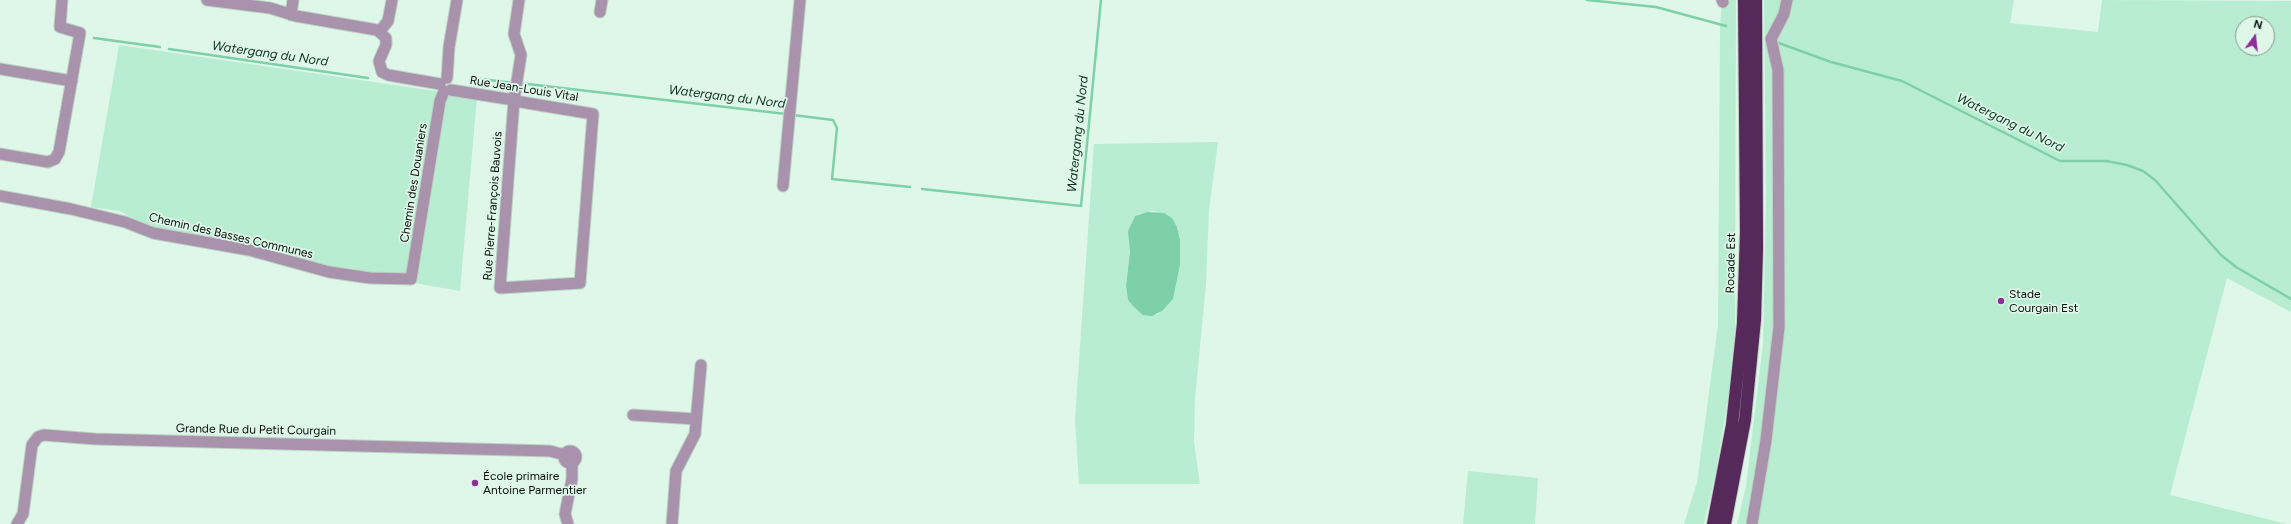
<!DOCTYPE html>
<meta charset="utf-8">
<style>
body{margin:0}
#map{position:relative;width:2291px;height:524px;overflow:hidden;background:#def7e9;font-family:Figtree,sans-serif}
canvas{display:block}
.north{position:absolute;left:2235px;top:16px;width:40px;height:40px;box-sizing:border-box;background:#def7e9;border:1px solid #889a90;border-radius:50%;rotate:15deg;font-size:11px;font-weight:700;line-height:16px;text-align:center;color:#070f0b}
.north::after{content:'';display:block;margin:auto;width:14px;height:18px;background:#8e2f99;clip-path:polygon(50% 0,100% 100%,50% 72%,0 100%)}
</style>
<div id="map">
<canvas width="2291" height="524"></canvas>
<div class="north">N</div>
</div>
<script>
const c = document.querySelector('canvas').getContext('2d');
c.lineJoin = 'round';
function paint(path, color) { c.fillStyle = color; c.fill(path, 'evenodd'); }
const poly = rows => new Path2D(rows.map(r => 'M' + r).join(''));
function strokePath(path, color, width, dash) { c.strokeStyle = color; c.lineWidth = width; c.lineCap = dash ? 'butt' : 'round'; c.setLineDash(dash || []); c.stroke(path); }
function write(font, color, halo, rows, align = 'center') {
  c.font = font + ' Figtree,sans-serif'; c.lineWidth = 3.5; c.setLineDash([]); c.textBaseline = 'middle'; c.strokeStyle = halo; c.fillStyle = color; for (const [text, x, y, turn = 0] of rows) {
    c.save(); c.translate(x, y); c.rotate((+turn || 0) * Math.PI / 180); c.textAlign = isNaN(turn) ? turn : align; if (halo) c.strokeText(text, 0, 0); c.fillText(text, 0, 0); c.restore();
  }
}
const green = poly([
 [1722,0,1736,0,1735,331,1729,391,1716,472,1704,524,1684,524,1697,482,1718,325,1720,27],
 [1764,0,2014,0,2010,23,2098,32,2102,0,2291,1,2291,312,2227,278,2170,495,2287,524,1737,524,1746,486,1763,343,1766,194],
 [2243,24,2267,24,2267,48,2243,48],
 [119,45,477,97,460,291,346,271,154,231,120,211,91,207],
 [1218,142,1209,210,1206,284,1195,399,1194,442,1200,484,1079,484,1075,419,1094,144],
 [1153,211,1172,218,1177,227,1180,240,1180,265,1173,299,1157,315,1133,306,1128,300,1126,286,1133,219,1138,214],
 [1468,471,1538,478,1535,524,1463,524]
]);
const water = poly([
 [1147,212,1164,213,1172,218,1177,227,1180,240,1180,265,1173,299,1162,311,1152,316,1143,315,1133,306,1128,300,1126,286,1130,251,1128,231,1135,216]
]);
const stream = poly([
 [1587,0,1656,7,1726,26],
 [94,38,160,47],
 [1776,42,1831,62,1902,81,2060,161,2106,161,2127,165,2143,171,2155,180,2221,255,2236,267,2291,299],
 [169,49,368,78],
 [480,79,514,83],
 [519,83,786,114],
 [793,115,833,120,837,128,832,179,910,187],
 [922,189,1081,206,1101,0]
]);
const minor = poly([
 [207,0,270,8,296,16,377,30,386,38,386,45,379,61,382,72,388,75,440,84],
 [1722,0,1723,2],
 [600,12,602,0],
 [291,15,293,0],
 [380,31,388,21,392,0],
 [0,69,72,81],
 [447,78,449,47,457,0],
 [451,90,514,100,515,101,593,114,580,283,500,288,514,100,521,55,514,34,519,0],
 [0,154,48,162,55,159,59,152,80,33,60,27,62,0],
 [783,186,800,0],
 [0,196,71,209,125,222,153,233,249,250,329,272,370,278,411,279,440,101,444,91],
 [633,415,696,419],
 '564 457a6 6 0 1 1 12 0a6 6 0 1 1-12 0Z',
 [17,524,23,514,32,445,38,437,44,435,95,439,550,451,565,455],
 [568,524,565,514,572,479,572,463],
 [672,524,676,471,695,434,701,365],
 [1752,524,1766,440,1779,327,1778,70,1771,39,1784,14,1787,0]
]);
const highway = poly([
 [1713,524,1732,425,1743,323,1746,232,1744,0],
 [1725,524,1745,420,1755,320,1757,249,1756,0]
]);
const markers = [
 [2001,301,4,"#8e2f99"],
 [475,483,4,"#8e2f99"]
];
const streetNames = [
 ["Rue Jean-Louis Vital",524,89,9],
 ["Chemin des Douaniers",414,183,-81],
 ["Rue Pierre-François Bauvois",493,206,-86],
 ["Chemin des Basses Communes",231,236,13],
 ["Rocade Est",1731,263,-89],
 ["Grande Rue du Petit Courgain",256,430,1]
];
const poiNames = [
 ["Stade",2009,294],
 ["Courgain Est",2009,308],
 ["École primaire",483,476],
 ["Antoine Parmentier",483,490]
];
const waterNames = [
 ["Watergang du Nord",270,54,8],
 ["Watergang du Nord",727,97,7],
 ["Watergang du Nord",2010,123,26],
 ["Watergang du Nord",1078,134,-84]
];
paint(green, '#b9edd2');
paint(water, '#7ed0a8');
strokePath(stream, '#7ed0a8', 2.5);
strokePath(minor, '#bcd2c5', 13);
strokePath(highway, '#bcd2c5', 14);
strokePath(minor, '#a992ab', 11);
strokePath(highway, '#56295b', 12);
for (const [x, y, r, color] of markers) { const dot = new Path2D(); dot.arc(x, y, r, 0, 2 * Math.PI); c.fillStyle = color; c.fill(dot); strokePath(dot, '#def7e9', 1.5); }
write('12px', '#070f0b', '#def7e9', streetNames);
write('12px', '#070f0b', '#def7e9', poiNames, 'left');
write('italic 13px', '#103525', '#def7e9', waterNames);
</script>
